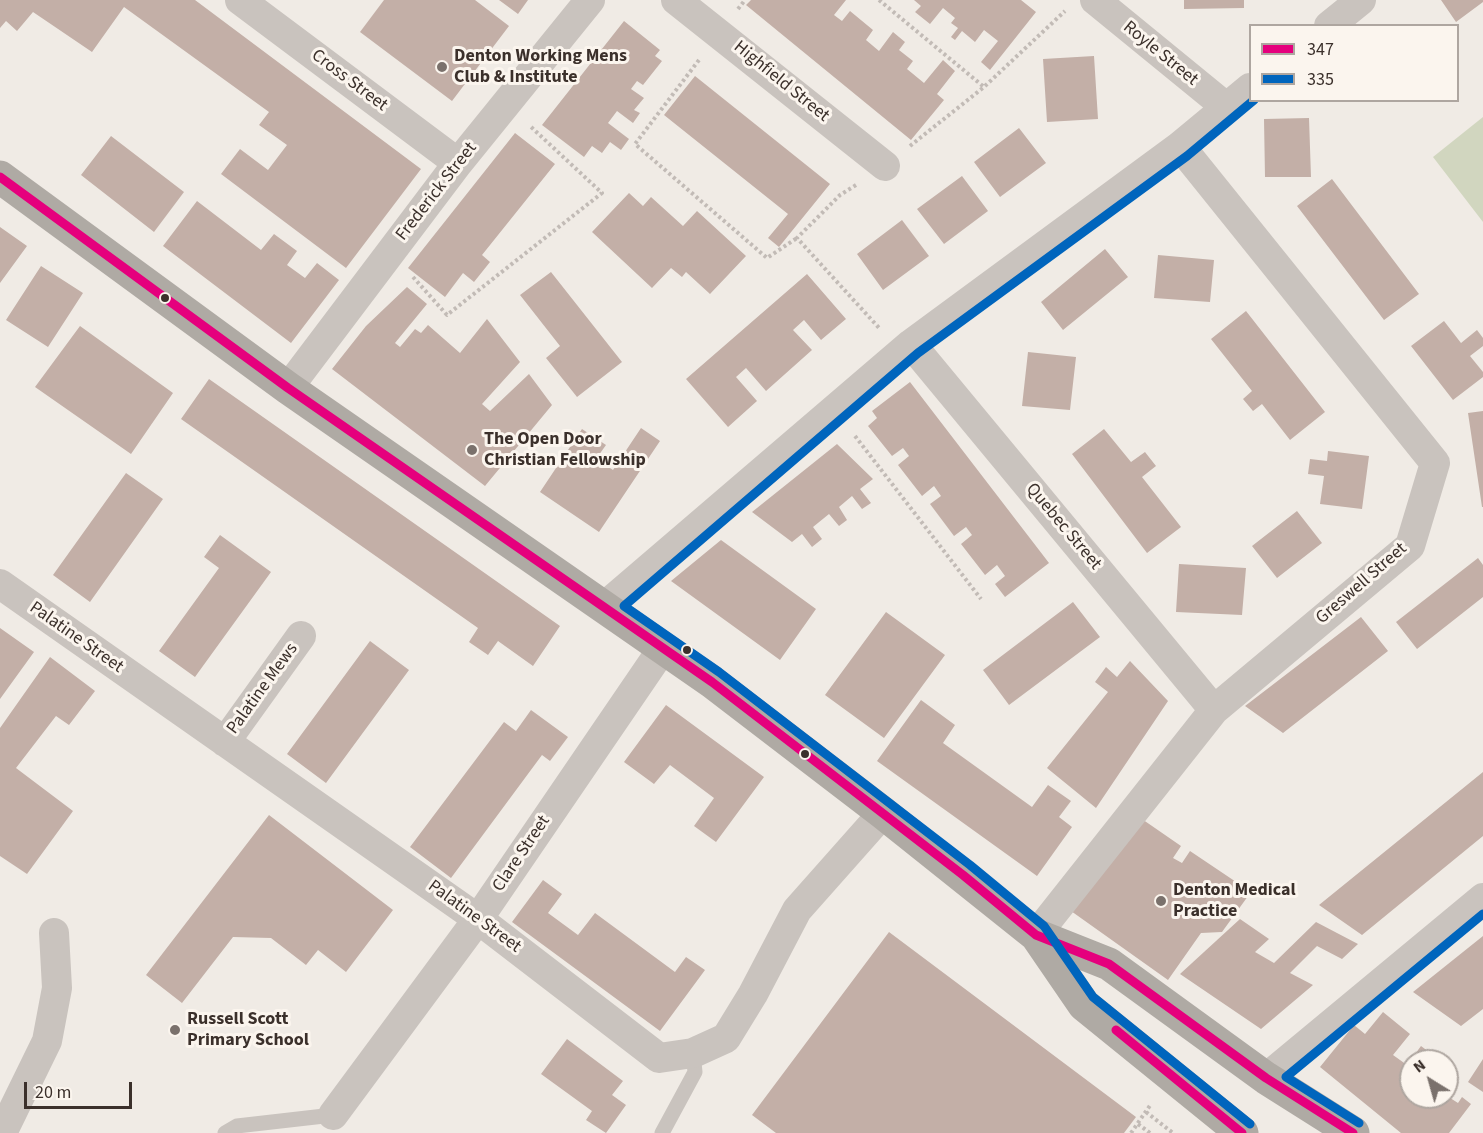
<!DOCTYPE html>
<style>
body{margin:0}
#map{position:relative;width:1483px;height:1133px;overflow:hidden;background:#f0ebe5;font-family:"Source Sans 3",sans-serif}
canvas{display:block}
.legend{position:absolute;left:1249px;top:24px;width:210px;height:78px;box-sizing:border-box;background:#fbf5ee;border:2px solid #aea6a0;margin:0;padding:8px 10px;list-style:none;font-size:18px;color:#3b302b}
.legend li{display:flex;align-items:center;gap:12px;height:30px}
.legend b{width:30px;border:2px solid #aea6a0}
.north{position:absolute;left:1399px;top:1049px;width:60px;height:60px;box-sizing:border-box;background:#fbf5ee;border:2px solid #aea6a0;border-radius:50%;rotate:323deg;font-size:16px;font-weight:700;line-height:24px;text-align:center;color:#3b302b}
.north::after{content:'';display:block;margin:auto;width:21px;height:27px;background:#7a716c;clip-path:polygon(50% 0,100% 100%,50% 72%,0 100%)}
.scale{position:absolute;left:24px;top:1082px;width:108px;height:27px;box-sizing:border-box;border:3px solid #3b302b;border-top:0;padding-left:8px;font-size:18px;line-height:21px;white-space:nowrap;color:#3b302b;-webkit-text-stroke:4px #fbf5ee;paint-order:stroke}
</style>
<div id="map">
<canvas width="1483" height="1133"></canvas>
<ul class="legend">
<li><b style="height:8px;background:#e5007d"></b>347</li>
<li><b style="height:8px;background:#0065bd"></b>335</li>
</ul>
<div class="north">N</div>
<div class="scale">20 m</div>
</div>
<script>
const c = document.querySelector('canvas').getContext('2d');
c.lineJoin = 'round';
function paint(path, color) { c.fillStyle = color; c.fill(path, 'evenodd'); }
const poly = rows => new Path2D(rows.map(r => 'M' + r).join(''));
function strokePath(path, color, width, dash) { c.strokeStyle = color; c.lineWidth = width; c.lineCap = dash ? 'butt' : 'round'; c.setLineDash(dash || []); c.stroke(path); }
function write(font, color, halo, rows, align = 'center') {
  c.font = font + ' "Source Sans 3",sans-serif'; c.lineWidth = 6; c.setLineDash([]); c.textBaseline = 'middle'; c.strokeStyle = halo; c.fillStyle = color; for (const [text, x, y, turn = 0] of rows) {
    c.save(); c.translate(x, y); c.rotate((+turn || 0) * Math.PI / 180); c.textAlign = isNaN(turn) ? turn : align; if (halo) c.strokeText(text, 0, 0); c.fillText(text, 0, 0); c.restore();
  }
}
const green = poly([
 [1483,117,1483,222,1433,157]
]);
const building = poly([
 [0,0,195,0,421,169,346,268,221,174,240,149,268,170,287,145,259,125,269,112,124,7,92,52,33,12,17,31,6,21,0,28],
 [384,0,475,0,509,26,452,101,360,32],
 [499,0,528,0,518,14],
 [751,0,846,0,834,15,842,21,850,11,873,30,866,40,879,51,893,32,905,42,899,50,913,61,907,69,924,83,943,60,955,71,937,94,944,100,911,140,746,5],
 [914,0,1021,0,1036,12,990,70,981,62,998,41,984,30,975,42,962,31,955,40,951,37,958,28,951,23,955,18,943,8,930,24,915,12,921,6],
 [1184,0,1244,0,1244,8,1184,9],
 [1441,0,1483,0,1483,2,1456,22],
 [624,21,660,50,655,56,662,61,643,85,637,81,631,89,644,98,634,110,640,113,633,123,617,111,608,123,629,139,621,150,610,142,602,153,592,146,584,157,542,125],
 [1094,56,1098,119,1047,122,1043,59],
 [695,76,830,184,779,247,768,238,788,214,664,115],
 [1309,118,1311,177,1265,177,1264,119],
 [1019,128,1046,163,1000,197,974,162],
 [515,133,555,164,482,255,490,262,474,282,463,273,445,297,408,268],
 [111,136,184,192,154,232,81,175],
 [962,176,988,211,944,244,917,209],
 [1332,179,1419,294,1384,320,1297,206],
 [629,193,643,206,651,197,683,226,697,211,746,256,710,294,686,272,682,277,671,268,652,288,592,232],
 [197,201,261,250,274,234,297,251,287,265,305,278,317,263,339,280,291,343,163,246],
 [902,220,929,256,883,290,857,254],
 [0,227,27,246,0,283],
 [1105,249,1128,277,1063,330,1041,302],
 [1158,255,1214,260,1210,302,1154,298],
 [41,266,83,293,48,347,6,320],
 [551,272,622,362,577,397,546,358,560,346,520,295],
 [807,274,846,319,821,340,804,320,793,330,812,350,766,391,746,368,736,377,757,401,728,427,686,379],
 [407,287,427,304,395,343,400,347,415,329,421,333,428,325,460,353,487,319,520,362,482,404,490,411,529,374,552,405,485,486,332,369,366,326],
 [1246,311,1325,412,1290,440,1262,404,1253,411,1243,399,1252,391,1211,339],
 [1444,321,1461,343,1477,330,1483,338,1483,346,1470,356,1483,372,1483,377,1453,400,1411,346],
 [80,326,173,393,131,454,35,387],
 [1028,352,1076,357,1070,410,1022,406],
 [209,379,560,626,533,666,498,641,488,655,469,642,478,628,181,419],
 [910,382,1049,563,1005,597,995,584,1005,576,997,565,985,575,961,544,972,535,966,527,954,536,930,504,941,496,934,486,922,496,898,465,909,456,903,448,892,456,868,426,877,418,872,411],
 [1483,411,1483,507,1482,507,1468,413],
 [641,428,660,441,599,532,540,492,582,429,606,445,596,459,613,470],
 [1104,429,1131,462,1145,452,1156,466,1142,477,1181,527,1147,553,1072,454],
 [837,444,873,479,860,489,871,503,862,509,852,496,839,507,847,520,839,526,829,514,813,527,822,539,812,547,802,534,792,542,752,512],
 [1328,451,1369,456,1362,509,1320,504,1324,476,1308,474,1310,459,1327,461],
 [126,473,163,499,90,602,53,575],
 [1297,511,1322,543,1277,578,1252,546],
 [220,535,271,572,195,677,159,651,219,568,204,557],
 [721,540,816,609,780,660,671,581],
 [1478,558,1483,565,1483,597,1417,649,1396,622],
 [1179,564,1246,568,1242,615,1176,612],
 [1073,602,1100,637,1009,705,983,670],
 [886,612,945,655,884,738,825,695],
 [1361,617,1388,651,1283,733,1245,706],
 [0,628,34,652,0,699],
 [370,641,409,670,326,783,287,754],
 [50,657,95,691,69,725,56,716,16,768,73,811,27,874,0,856,0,728],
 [1130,661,1168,701,1096,808,1047,768,1108,692,1095,682,1106,667,1117,677],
 [921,700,955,725,943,743,1032,807,1048,785,1071,801,1059,817,1072,827,1037,876,877,761],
 [666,705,764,777,716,842,694,826,714,798,670,765,654,784,624,762],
 [531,710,568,737,550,761,542,755,451,878,410,847,504,722,516,731],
 [1483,772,1483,836,1362,935,1319,905],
 [269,815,393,910,346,972,318,950,306,965,271,938,233,937,182,1003,146,975],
 [1139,817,1181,846,1173,858,1182,863,1190,851,1251,892,1222,932,1201,933,1168,980,1071,911],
 [543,880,562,894,548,913,578,935,595,913,675,972,686,957,705,970,660,1031,512,922],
 [1240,919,1269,939,1255,952,1274,963,1316,922,1358,944,1342,959,1317,946,1290,973,1313,985,1261,1029,1180,974],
 [889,932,1136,1117,1124,1133,776,1133,752,1115],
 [1483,936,1483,1009,1461,1026,1413,992],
 [1383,1012,1410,1034,1393,1055,1407,1065,1421,1046,1441,1061,1411,1061,1411,1097,1447,1096,1458,1103,1462,1097,1471,1104,1449,1133,1401,1133,1320,1067,1354,1025,1365,1034],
 [567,1039,623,1081,612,1095,626,1105,606,1133,586,1120,592,1111,541,1074],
 [1483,1059,1483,1092,1468,1082]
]);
const path = poly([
 [879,0,984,87],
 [738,9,745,0],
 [699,60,635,144,767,258,797,238],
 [910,146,984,87,1065,11],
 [856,185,840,195,797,238,880,329],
 [413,277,447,315,602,193,530,126],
 [855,436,981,599],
 [1146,1112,1173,1133],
 [1138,1124,1150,1133],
 [1131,1133,1151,1104]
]);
const lane = poly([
 [225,1133,237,1126,333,1115],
 [662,1133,695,1072,693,1053]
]);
const street = poly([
 [240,0,458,163],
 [676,0,885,166],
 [1095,0,1226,107],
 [1329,26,1361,0],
 [911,344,1214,710],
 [288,388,458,163,590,0],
 [0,584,478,919,659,1058,693,1053,726,1038,753,994,797,910,883,813],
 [604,607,911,344,1180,146,1250,88],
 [225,742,301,636],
 [1036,935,1214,710,1410,546,1435,463,1180,146],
 [1266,1078,1483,898],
 [333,1115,478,919,663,648],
 [2,1133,47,1041,57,988,54,933]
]);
const highway = poly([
 [0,177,288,388,712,682,883,813,1036,935,1084,1005,1242,1133],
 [1036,935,1109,964,1266,1078,1353,1133]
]);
const bus1 = poly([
 [0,177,288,388,712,682,963,875,1036,935,1109,964,1266,1078,1353,1133],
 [1116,1030,1242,1133]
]);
const bus2 = poly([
 [1359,1123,1286,1077,1483,914],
 [1250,1124,1093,997,1044,926,970,865,719,672,624,606,918,353,1187,156,1254,100]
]);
const markers = [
 [442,67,6,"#7a716c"],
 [165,298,5,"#3b302b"],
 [472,450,6,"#7a716c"],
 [687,650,5,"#3b302b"],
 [805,754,5,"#3b302b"],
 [1161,901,6,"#7a716c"],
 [175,1030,6,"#7a716c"]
];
const streetNames = [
 ["Royle Street",1160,54,39],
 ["Cross Street",349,81,37],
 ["Highfield Street",781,82,39],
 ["Frederick Street",437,192,-52],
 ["Quebec Street",1063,527,50],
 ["Greswell Street",1362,584,-41],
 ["Palatine Street",76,638,35],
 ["Palatine Mews",263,689,-54],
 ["Clare Street",522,854,-56],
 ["Palatine Street",474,917,36]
];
const poiNames = [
 ["Denton Working Mens",454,57],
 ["Club & Institute",454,78],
 ["The Open Door",484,440],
 ["Christian Fellowship",484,461],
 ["Denton Medical",1173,891],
 ["Practice",1173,912],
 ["Russell Scott",187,1020],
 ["Primary School",187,1041]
];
paint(green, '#d1d6bf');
paint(building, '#c3afa7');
strokePath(path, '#c2bbb6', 4, [3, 3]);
strokePath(lane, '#c9c3be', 15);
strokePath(street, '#c9c3be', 30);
strokePath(highway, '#afaaa4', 33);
strokePath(bus1, '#e5007d', 9);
strokePath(bus2, '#0065bd', 9);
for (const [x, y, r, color] of markers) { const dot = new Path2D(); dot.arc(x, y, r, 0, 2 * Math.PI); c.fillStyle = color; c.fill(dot); strokePath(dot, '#fbf5ee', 2); }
write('18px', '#3b302b', '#fbf5ee', streetNames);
write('bold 18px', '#3b302b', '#fbf5ee', poiNames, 'left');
</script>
